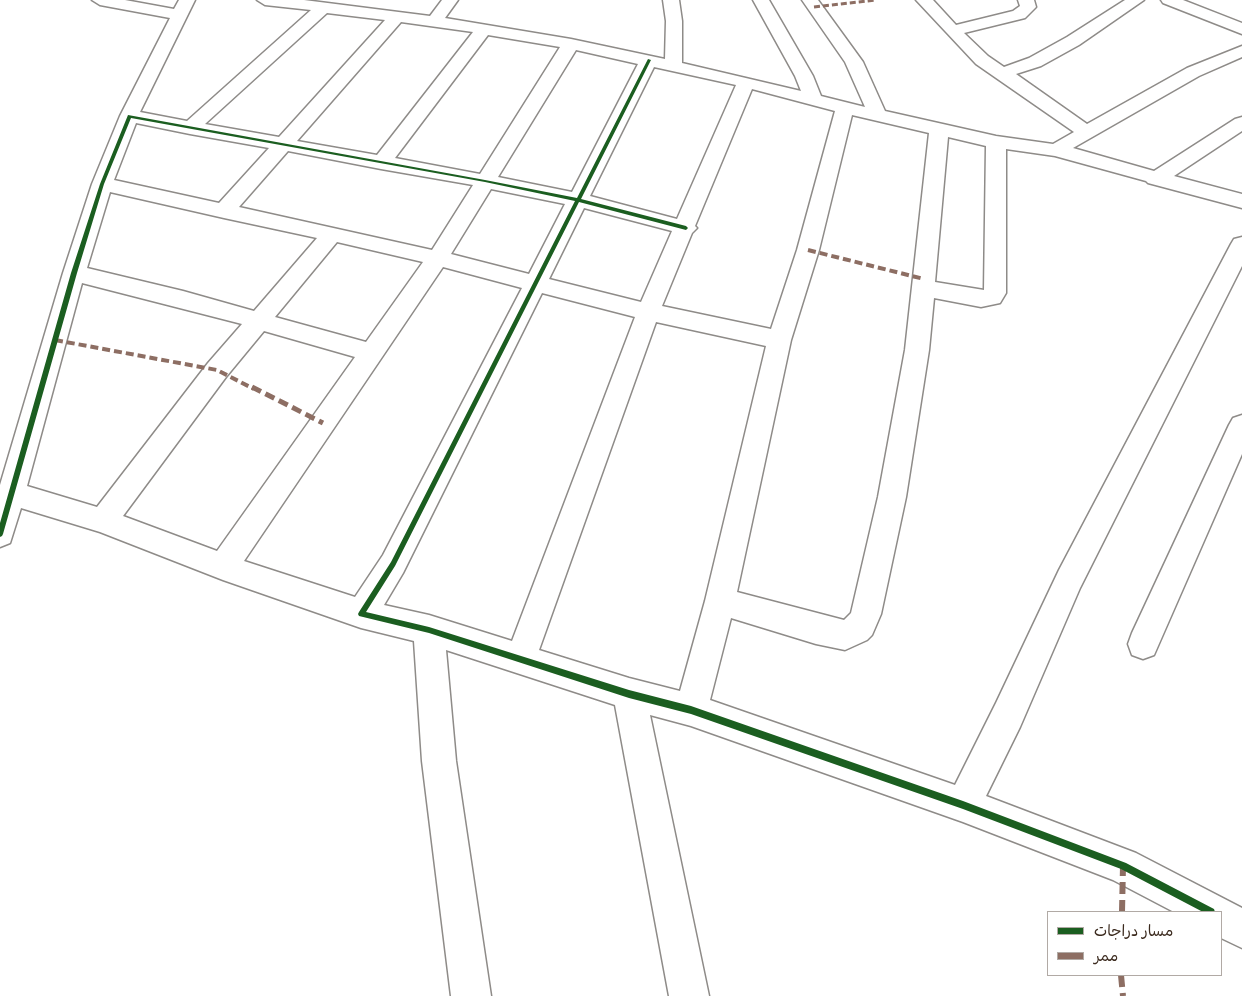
<!DOCTYPE html>
<meta charset="utf-8">
<style>
body{margin:0}
#map{position:relative;width:1242px;height:996px;overflow:hidden;background:#fff;font-family:Sriracha,"Playpen Sans Arabic",sans-serif}
canvas{display:block}
.legend{position:absolute;left:1047px;top:911px;width:175px;height:65px;box-sizing:border-box;background:#fff;border:1px solid #b1aaa5;margin:0;padding:6px 9px;list-style:none;font-size:15px;color:#3b2a1e}
.legend li{display:flex;align-items:center;gap:10px;height:25px}
.legend b{width:25px;border:1px solid #b1aaa5}
</style>
<div id="map">
<canvas width="1242" height="996"></canvas>
<ul class="legend">
<li><b style="height:6px;background:#1b5e20"></b>مسار دراجات</li>
<li><b style="height:6px;background:#8d6e63"></b>ممر</li>
</ul>
</div>
<script>
const c = document.querySelector('canvas').getContext('2d');
c.lineJoin = 'round';
const poly = rows => new Path2D(rows.map(r => 'M' + r).join(''));
function strokePath(path, color, width, dash) { c.strokeStyle = color; c.lineWidth = width; c.lineCap = dash ? 'butt' : 'round'; c.setLineDash(dash || []); c.stroke(path); }
function paint(path, color) { c.fillStyle = color; c.fill(path, 'evenodd'); }
const minor = poly([
 [92,0,125,0,174,9,179,0,195,0,140,112,187,121,311,10,265,5,257,0,304,0,430,16,442,0,458,0,445,18,571,39,665,59,666,21,663,0,679,0,682,21,682,63,801,91,795,76,753,0,769,0,813,76,821,96,865,107,845,62,802,0,818,0,863,62,885,111,996,136,1053,144,1074,132,976,64,916,0,933,0,956,25,1013,11,1020,6,1018,0,1034,0,1036,7,1025,18,964,33,988,56,1004,67,1029,58,1067,37,1125,0,1144,0,1079,45,1041,66,1016,74,1087,124,1187,68,1242,46,1242,57,1199,76,1073,148,1154,171,1235,119,1242,117,1242,131,1174,176,1242,194,1242,208,1148,183,1146,181,1055,156,1006,149,1006,293,1000,303,981,307,934,298,929,350,906,497,881,614,872,635,867,640,845,650,816,644,731,618,710,700,955,785,996,703,1059,570,1231,244,1234,239,1242,237,1242,266,1080,588,1020,727,986,796,1136,853,1242,908,1242,948,1221,938,1221,912,1174,912,1113,880,963,822,691,726,650,715,709,996,669,996,615,705,446,650,456,761,491,996,451,996,422,761,414,641,361,628,223,580,100,532,21,508,10,543,0,547,0,485,63,273,92,184,120,116,170,18,100,5,92,0],
 [327,13,385,20,279,137,205,124,327,13],
 [401,22,473,32,377,155,297,141,401,22],
 [488,35,560,47,480,174,395,158,488,35],
 [576,50,638,64,572,192,498,177,576,50],
 [654,67,736,85,677,219,590,196,654,67],
 [752,89,835,111,797,250,771,329,662,306,692,233,697,228,695,226,752,89],
 [852,115,929,133,905,350,878,497,851,613,844,620,737,592,791,340,819,250,852,115],
 [136,123,190,134,269,148,219,203,114,180,136,123],
 [948,137,986,146,984,290,935,282,948,137],
 [288,151,381,169,473,185,432,250,239,207,288,151],
 [491,189,565,204,529,274,451,254,491,189],
 [110,192,224,218,317,238,254,311,183,291,87,268,110,192],
 [584,208,672,231,641,302,549,279,584,208],
 [337,242,423,262,366,342,275,317,337,242],
 [443,267,522,288,383,555,355,597,244,561,443,267],
 [82,283,242,324,208,363,97,507,27,486,82,283],
 [542,293,635,317,512,641,429,615,384,605,403,573,542,293],
 [656,322,766,346,705,601,680,691,629,678,539,650,656,322],
 [264,331,355,357,217,551,123,516,226,377,264,331],
 [1242,415,1242,454,1154,655,1143,659,1132,655,1128,644,1132,633,1229,425,1233,418,1242,415]
]);
const secondary = poly([
 [1161,0,1183,0,1242,23,1242,34,1163,3,1161,0]
]);
const quietFar3 = poly([
 [814,7,876,0]
]);
const quietFar2 = poly([
 [808,250,924,279],
 [55,340,217,370,254,389]
]);
const quietFar1 = poly([
 [252,387,323,423]
]);
const quiet = poly([
 [1122,912,1123,866],
 [1121,975,1123,996]
]);
const cycleway = poly([
 [648,59,651,60,581,199,686,226,688,228,686,230,579,202,395,566,366,612,429,627,629,690,691,706,963,801,1126,863,1214,909,1215,912,1203,912,1121,869,963,809,691,714,629,698,429,633,359,616,358,614,359,612,391,562,575,201,485,182,131,118,104,184,77,273,3,534,2,536,0,537,0,523,71,273,100,184,128,115,485,180,577,198,648,59]
]);
strokePath(minor, '#8e8b88', 3);
strokePath(secondary, '#8e8b88', 3);
paint(minor, '#fff');
paint(secondary, '#fff');
strokePath(quietFar3, '#8d6e63', 3, [6, 3]);
strokePath(quietFar2, '#8d6e63', 4, [8, 4]);
strokePath(quietFar1, '#8d6e63', 5, [10, 5]);
strokePath(quiet, '#8d6e63', 6, [12, 6]);
paint(cycleway, '#1b5e20');
</script>
